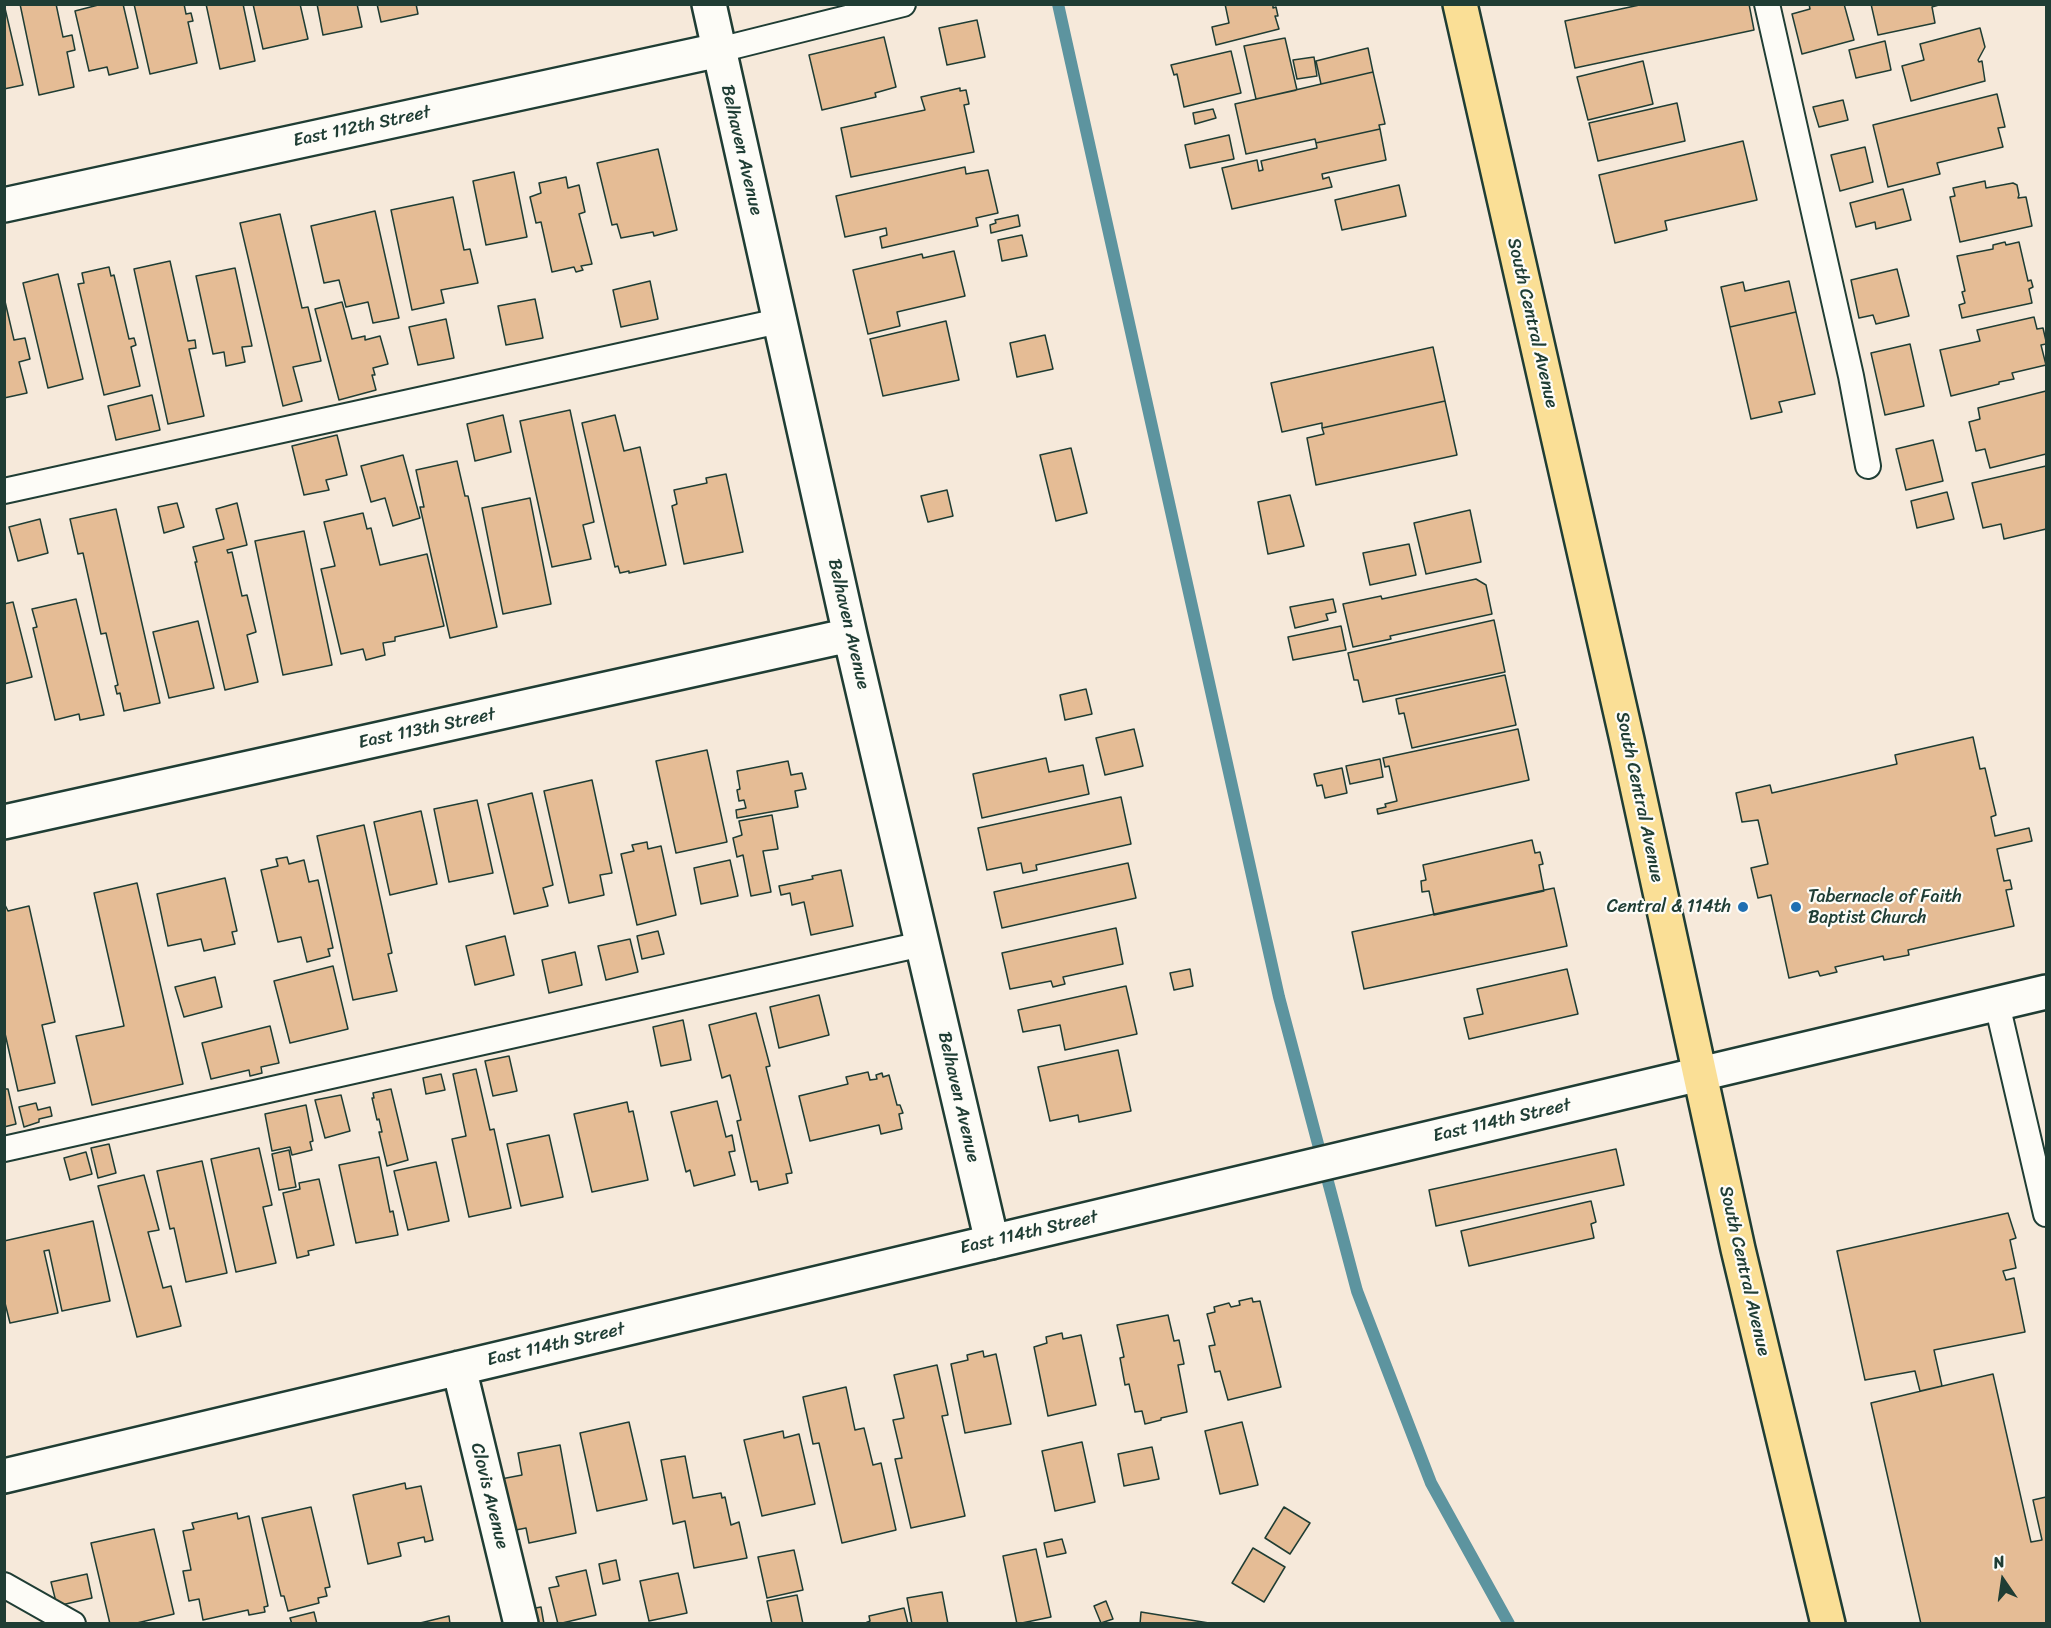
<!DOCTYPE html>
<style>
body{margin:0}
#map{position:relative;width:2051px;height:1628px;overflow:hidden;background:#f6e9da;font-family:Sriracha,sans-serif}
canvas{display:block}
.frame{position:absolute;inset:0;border:6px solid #1f3d34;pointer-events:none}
.north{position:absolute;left:1973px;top:1550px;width:60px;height:60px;-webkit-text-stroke:4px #fdfcf7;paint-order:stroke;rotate:347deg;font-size:16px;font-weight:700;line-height:24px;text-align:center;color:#1f3d34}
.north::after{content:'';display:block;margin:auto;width:21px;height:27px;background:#1f3d34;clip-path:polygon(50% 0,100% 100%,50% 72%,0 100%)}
</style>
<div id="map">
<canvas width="2051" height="1628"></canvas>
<div class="frame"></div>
<div class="north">N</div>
</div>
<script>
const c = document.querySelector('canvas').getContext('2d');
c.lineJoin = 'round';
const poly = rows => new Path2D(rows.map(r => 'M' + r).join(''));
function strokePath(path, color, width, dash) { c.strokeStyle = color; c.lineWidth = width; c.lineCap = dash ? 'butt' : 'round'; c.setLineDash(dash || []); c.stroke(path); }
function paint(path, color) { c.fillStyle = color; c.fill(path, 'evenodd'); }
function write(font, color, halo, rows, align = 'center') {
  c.font = font + ' Sriracha,sans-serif'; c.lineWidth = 4.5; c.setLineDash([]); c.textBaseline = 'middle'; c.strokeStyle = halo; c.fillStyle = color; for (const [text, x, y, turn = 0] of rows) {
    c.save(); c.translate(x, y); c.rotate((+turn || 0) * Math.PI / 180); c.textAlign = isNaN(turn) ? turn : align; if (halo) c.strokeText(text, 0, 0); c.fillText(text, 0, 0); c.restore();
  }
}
const stream = poly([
 [1058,4,1279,997,1357,1291,1431,1483,1509,1624]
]);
const building = poly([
 [4,4,23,85,4,89,4,4],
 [20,4,56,4,63,37,72,35,75,50,67,52,74,87,39,95,20,4],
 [102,4,123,4,138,68,109,75,107,67,89,71,75,11,102,4],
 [134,4,184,4,186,14,191,13,193,21,188,22,197,63,150,74,134,4],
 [206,4,243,4,255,61,220,69,206,4],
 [253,4,300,4,308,39,263,49,253,4],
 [317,4,357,4,362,27,323,35,317,4],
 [377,4,416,4,418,14,381,22,377,4],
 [1225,4,1273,4,1273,8,1276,7,1278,16,1275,16,1279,29,1216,45,1212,27,1229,23,1225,4],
 [1644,4,1749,4,1754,30,1575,68,1565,21,1644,4],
 [1809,4,1844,4,1854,40,1802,54,1792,14,1810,9,1809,4],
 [1871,4,1942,4,1932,7,1935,23,1878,35,1871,4],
 [977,20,985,57,947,65,939,28,977,20],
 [1980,28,1985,47,1978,60,1979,62,1982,61,1985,81,1911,101,1902,66,1924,60,1920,44,1980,28],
 [884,37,896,87,875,93,876,97,822,110,809,55,884,37],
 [1285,38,1297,90,1256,99,1244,46,1285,38],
 [1885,41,1891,70,1856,78,1849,50,1885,41],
 [1368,48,1373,72,1321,84,1316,61,1368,48],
 [1231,51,1241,93,1184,107,1177,74,1174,75,1171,65,1231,51],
 [1314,57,1317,76,1297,79,1293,60,1314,57],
 [1643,61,1653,104,1588,120,1577,77,1643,61],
 [1373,72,1385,124,1379,125,1380,129,1316,143,1315,139,1246,154,1235,104,1373,72],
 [960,88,960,91,966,90,969,104,964,105,974,152,851,177,841,128,925,110,921,97,960,88],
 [1997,94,2005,127,1998,128,2003,147,1937,163,1940,174,1888,187,1873,125,1997,94],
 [1843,100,1848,120,1819,127,1813,107,1843,100],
 [1677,103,1685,141,1598,161,1589,123,1677,103],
 [1213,109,1216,118,1195,124,1193,113,1213,109],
 [1380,129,1386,160,1322,174,1323,179,1329,177,1332,187,1232,209,1222,168,1257,160,1259,171,1263,170,1261,161,1317,148,1316,143,1380,129],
 [1229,135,1234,159,1190,168,1185,145,1229,135],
 [1743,141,1757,200,1665,221,1667,230,1615,243,1599,175,1743,141],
 [1865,147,1873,182,1840,191,1831,155,1865,147],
 [658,149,677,230,654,236,653,232,621,238,617,224,612,225,597,163,658,149],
 [965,167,966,174,988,170,998,213,976,218,978,226,882,248,880,237,887,235,886,228,845,237,836,196,965,167],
 [514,172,527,237,486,245,473,181,514,172],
 [566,177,568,188,579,185,585,212,579,214,592,264,581,266,583,270,576,272,574,267,552,272,541,222,536,223,530,197,541,193,539,183,566,177],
 [1985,181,1986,188,2013,183,2017,185,2019,195,2018,198,2026,197,2032,226,1960,242,1950,197,1955,196,1953,188,1985,181],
 [1399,185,1406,216,1342,230,1335,200,1399,185],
 [1903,189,1911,220,1876,229,1875,222,1856,227,1850,203,1903,189],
 [453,197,464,250,470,249,478,283,441,290,444,303,412,310,391,210,453,197],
 [375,211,399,318,373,323,368,302,346,307,339,280,324,283,311,226,375,211],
 [280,214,302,308,308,307,321,361,293,367,302,401,283,406,240,223,280,214],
 [1018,215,1020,226,991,233,990,225,996,223,995,220,1018,215],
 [1022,235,1027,256,1002,261,998,240,1022,235],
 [2005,242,2006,245,2019,242,2028,281,2031,280,2033,287,2029,289,2032,303,1962,318,1959,305,1965,303,1962,292,1965,291,1957,256,1993,249,1993,245,2005,242],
 [954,251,965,296,897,312,900,326,868,334,853,270,922,254,923,258,954,251],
 [170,261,188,341,195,340,196,348,189,349,204,416,168,424,134,269,170,261],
 [109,267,111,276,114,275,129,339,134,338,136,345,131,347,140,386,104,395,78,284,84,283,82,273,109,267],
 [235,268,252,346,242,347,245,362,226,366,224,352,213,354,196,276,235,268],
 [1897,269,1909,316,1876,324,1873,315,1859,318,1851,280,1897,269],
 [58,274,83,379,48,388,23,283,58,274],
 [650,281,658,319,621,327,613,290,650,281],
 [1789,281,1796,312,1730,327,1721,287,1743,282,1745,291,1789,281],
 [4,297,14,340,25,338,30,359,19,362,27,393,4,398,4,297],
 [535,299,543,338,506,345,498,306,535,299],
 [342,302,352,339,365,336,365,340,380,336,388,364,373,368,375,375,372,375,376,390,339,400,315,309,342,302],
 [1796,312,1815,394,1779,402,1782,412,1751,419,1730,327,1796,312],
 [2034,317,2037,329,2043,328,2046,341,2046,344,2041,345,2046,365,2012,373,2014,379,1999,382,1999,384,1951,396,1940,350,1980,341,1977,330,2034,317],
 [446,319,454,358,418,365,409,327,446,319],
 [946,321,959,380,883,396,870,339,946,321],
 [1045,335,1053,369,1017,377,1010,343,1045,335],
 [1910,344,1924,406,1885,415,1871,353,1910,344],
 [1433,347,1445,401,1322,428,1322,423,1282,432,1271,383,1433,347],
 [2046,391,2046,454,1990,468,1985,449,1976,451,1969,422,1980,419,1978,408,2046,391],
 [152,395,160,430,116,440,108,406,152,395],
 [1445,401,1457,455,1316,485,1307,438,1324,434,1322,428,1445,401],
 [570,410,594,522,583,525,591,559,552,567,520,421,570,410],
 [503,415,511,452,475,461,467,424,503,415],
 [615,415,624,451,640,447,666,565,629,573,629,571,620,573,618,566,615,567,582,423,615,415],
 [337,435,347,475,326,480,329,490,304,495,292,446,337,435],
 [1933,440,1943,481,1906,490,1896,449,1933,440],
 [1071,448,1087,513,1056,521,1040,455,1071,448],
 [403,455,420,518,393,526,385,498,371,502,361,466,403,455],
 [457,461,465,496,468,496,497,627,450,638,420,507,424,507,416,470,457,461],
 [2046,466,2046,529,2004,539,2001,524,1983,528,1972,483,2046,466],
 [726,474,743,552,684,564,672,506,677,504,674,490,707,483,706,478,726,474],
 [947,490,953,516,928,522,921,496,947,490],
 [1947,492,1954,519,1917,528,1911,501,1947,492],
 [1290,495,1304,546,1268,554,1258,502,1290,495],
 [530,498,551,604,503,614,482,508,530,498],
 [177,503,184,527,164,533,158,507,177,503],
 [237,503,247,545,227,550,228,553,232,552,242,596,247,595,256,632,247,635,258,682,225,690,195,562,197,562,193,547,224,539,216,509,237,503],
 [116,509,160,703,124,711,120,693,117,694,115,686,118,685,106,633,101,634,83,553,78,554,70,519,116,509],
 [1470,510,1481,562,1426,574,1414,523,1470,510],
 [363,513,367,529,371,528,380,565,427,554,444,626,395,637,395,641,383,643,385,655,366,660,363,649,341,654,321,569,335,566,324,522,363,513],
 [40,519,48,553,18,561,9,527,40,519],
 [304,531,332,665,283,675,255,541,304,531],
 [1409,544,1416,575,1370,585,1363,553,1409,544],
 [1476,579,1486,585,1492,614,1390,636,1391,639,1353,647,1343,604,1381,596,1382,599,1476,579],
 [76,599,104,715,80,720,79,714,55,720,33,628,37,627,32,609,76,599],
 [1333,599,1336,612,1326,614,1328,620,1295,628,1290,607,1333,599],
 [13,602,32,677,4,684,4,604,13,602],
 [1494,620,1505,672,1363,702,1358,680,1354,680,1348,653,1494,620],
 [198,621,214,688,169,698,153,632,198,621],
 [1341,626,1346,650,1293,660,1288,637,1341,626],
 [1505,675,1516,725,1412,748,1404,713,1399,714,1396,699,1505,675],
 [1086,689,1092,714,1065,720,1060,695,1086,689],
 [1134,729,1143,766,1105,775,1096,738,1134,729],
 [1518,729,1529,780,1378,814,1377,809,1386,807,1385,804,1397,801,1389,766,1385,767,1383,758,1518,729],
 [1973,737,1980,769,1985,768,1996,815,1991,817,1995,836,2029,828,2032,841,1997,849,2004,881,2010,880,2012,889,2006,890,2014,926,1908,950,1909,955,1884,960,1883,956,1835,967,1837,972,1820,976,1818,971,1789,978,1771,895,1758,898,1751,868,1768,864,1758,820,1742,822,1736,793,1770,785,1772,793,1897,764,1895,755,1973,737],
 [707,750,727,842,676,853,656,761,707,750],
 [1046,758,1049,772,1083,765,1089,794,982,818,973,774,1046,758],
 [1380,759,1383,777,1350,784,1346,766,1380,759],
 [788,761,791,775,802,773,806,789,795,791,798,807,737,818,736,810,746,808,744,800,739,801,737,790,740,789,737,771,788,761],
 [1342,768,1347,793,1325,798,1322,785,1317,786,1314,774,1342,768],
 [592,780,612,873,600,875,604,895,569,903,544,791,592,780],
 [532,793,553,885,543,888,548,906,514,914,488,804,532,793],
 [1121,797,1131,844,1036,865,1037,870,1023,873,1021,863,987,870,978,828,1121,797],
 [477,800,493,873,449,882,434,809,477,800],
 [421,811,437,884,390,895,374,822,421,811],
 [772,815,778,849,763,851,771,892,751,896,743,855,737,857,733,838,742,835,739,821,772,815],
 [364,825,392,953,388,954,397,991,353,1000,317,836,364,825],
 [1532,840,1535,853,1540,852,1543,864,1539,865,1544,891,1434,915,1429,891,1422,892,1421,881,1426,880,1423,865,1532,840],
 [647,842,648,849,661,846,676,915,637,925,621,854,634,851,632,845,647,842],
 [287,857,289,864,304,860,309,882,318,880,333,948,328,949,330,956,307,962,301,937,278,942,261,870,278,866,276,859,287,857],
 [730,860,738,896,701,904,694,868,730,860],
 [1128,863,1136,898,1002,928,994,892,1128,863],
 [841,870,853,926,811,935,804,902,792,905,790,893,781,895,779,886,813,879,812,876,841,870],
 [225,878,237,931,232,932,235,944,204,951,201,939,168,946,157,894,225,878],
 [137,883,183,1084,92,1105,76,1036,124,1026,94,893,137,883],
 [1554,888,1567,946,1364,989,1352,932,1554,888],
 [4,903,8,911,29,906,55,1022,42,1025,55,1083,18,1091,4,1029,4,903],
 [1116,928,1123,964,1063,977,1065,984,1053,987,1051,981,1010,989,1002,953,1116,928],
 [658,931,664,954,642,959,637,936,658,931],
 [505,936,514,975,475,985,466,946,505,936],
 [630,939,638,972,606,980,598,946,630,939],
 [575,952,582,985,549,993,542,960,575,952],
 [333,966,348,1029,290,1043,274,981,333,966],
 [1190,969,1193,986,1174,990,1170,973,1190,969],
 [1567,969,1578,1014,1469,1039,1464,1018,1483,1014,1477,989,1567,969],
 [215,977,222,1007,184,1017,175,987,215,977],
 [1126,986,1137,1034,1065,1050,1060,1025,1023,1032,1018,1010,1126,986],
 [819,995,829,1035,779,1048,770,1007,819,995],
 [756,1013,770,1066,766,1067,792,1173,786,1174,788,1183,759,1190,757,1181,751,1182,737,1121,741,1120,730,1075,722,1078,709,1025,756,1013],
 [683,1020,691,1060,661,1066,653,1027,683,1020],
 [270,1026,279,1063,261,1067,262,1073,250,1076,249,1070,211,1079,202,1043,270,1026],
 [1118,1050,1131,1111,1079,1122,1078,1115,1050,1121,1038,1067,1118,1050],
 [509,1056,517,1091,493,1096,485,1061,509,1056],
 [476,1069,490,1130,494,1129,511,1208,469,1217,452,1139,466,1136,453,1074,476,1069],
 [868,1072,870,1080,877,1079,876,1075,882,1073,883,1077,889,1075,897,1105,900,1105,903,1113,899,1114,902,1129,881,1134,879,1125,810,1141,799,1096,848,1084,846,1077,868,1072],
 [441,1074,445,1090,426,1094,423,1078,441,1074],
 [4,1089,8,1089,16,1124,4,1127,4,1089],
 [391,1089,408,1160,387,1166,379,1132,382,1132,379,1119,377,1120,372,1098,374,1098,373,1093,391,1089],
 [341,1095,350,1131,325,1138,315,1100,341,1095],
 [717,1101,726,1137,732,1135,735,1151,729,1152,735,1175,694,1186,690,1170,686,1172,671,1112,717,1101],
 [627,1102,629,1112,633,1111,648,1180,592,1192,574,1114,627,1102],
 [36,1103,38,1110,50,1107,52,1116,39,1119,39,1122,24,1127,19,1107,36,1103],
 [306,1105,313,1141,310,1142,312,1150,292,1155,290,1147,272,1151,265,1114,306,1105],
 [549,1135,563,1197,521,1206,507,1144,549,1135],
 [109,1144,116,1173,98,1178,91,1148,109,1144],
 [259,1148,272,1205,263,1207,276,1263,236,1272,211,1159,259,1148],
 [1616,1149,1624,1185,1436,1226,1429,1190,1616,1149],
 [289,1150,296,1187,279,1190,272,1154,289,1150],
 [86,1152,92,1174,70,1180,64,1158,86,1152],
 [379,1157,390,1212,393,1211,398,1235,356,1243,339,1165,379,1157],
 [202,1161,227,1273,186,1282,174,1228,170,1229,157,1171,202,1161],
 [436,1162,449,1221,408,1230,394,1171,436,1162],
 [144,1175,159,1230,148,1232,163,1288,171,1286,181,1326,137,1337,98,1186,144,1175],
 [319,1179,334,1245,308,1251,309,1255,297,1258,283,1193,300,1189,299,1183,319,1179],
 [1591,1201,1596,1222,1591,1224,1594,1238,1469,1266,1461,1231,1591,1201],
 [2008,1213,2016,1238,2010,1240,2016,1268,2003,1271,2006,1280,2014,1278,2025,1332,1934,1350,1942,1386,1920,1391,1915,1371,1865,1380,1837,1251,2008,1213],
 [93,1221,110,1301,62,1311,49,1250,44,1251,58,1313,10,1323,4,1299,4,1241,93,1221],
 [1252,1298,1253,1302,1260,1301,1281,1387,1228,1400,1220,1371,1215,1372,1209,1346,1215,1345,1207,1314,1215,1312,1214,1307,1229,1303,1231,1307,1240,1305,1239,1301,1252,1298],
 [1168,1315,1174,1341,1179,1340,1184,1364,1178,1365,1187,1412,1161,1418,1161,1420,1145,1424,1142,1411,1135,1412,1129,1384,1125,1385,1120,1358,1124,1357,1117,1325,1168,1315],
 [1062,1333,1063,1339,1081,1335,1096,1405,1048,1416,1034,1347,1047,1343,1046,1337,1062,1333],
 [983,1351,984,1357,996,1354,1011,1424,965,1433,951,1364,968,1360,967,1355,983,1351],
 [937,1365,948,1415,942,1416,965,1516,911,1528,895,1459,902,1458,893,1420,904,1418,894,1375,937,1365],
 [1993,1374,2031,1542,2042,1540,2033,1500,2046,1497,2046,1624,1921,1624,1871,1403,1993,1374],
 [846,1387,855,1430,864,1428,873,1465,881,1463,896,1530,842,1543,819,1443,813,1444,803,1397,846,1387],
 [629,1422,647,1500,597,1511,580,1433,629,1422],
 [1242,1422,1258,1485,1220,1494,1205,1431,1242,1422],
 [783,1431,784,1438,799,1434,815,1504,762,1516,744,1440,783,1431],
 [1082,1442,1095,1502,1055,1511,1042,1451,1082,1442],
 [560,1445,576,1533,529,1543,526,1528,511,1531,501,1479,522,1475,518,1453,560,1445],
 [1152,1447,1159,1479,1124,1486,1118,1454,1152,1447],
 [685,1456,693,1498,721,1493,722,1498,725,1497,731,1525,739,1522,747,1558,694,1568,685,1521,673,1524,661,1460,685,1456],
 [405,1483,406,1489,421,1486,433,1540,425,1542,424,1537,398,1543,401,1556,368,1564,353,1495,405,1483],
 [311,1507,330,1587,325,1588,327,1596,318,1598,319,1603,288,1611,284,1596,281,1596,262,1518,311,1507],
 [1284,1507,1310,1523,1290,1554,1265,1538,1284,1507],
 [237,1513,238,1519,249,1516,268,1606,264,1607,265,1612,249,1615,248,1610,203,1620,199,1599,189,1601,183,1571,191,1570,183,1531,194,1529,192,1523,237,1513],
 [154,1529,174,1614,133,1624,110,1624,91,1543,154,1529],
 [1062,1539,1066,1553,1047,1557,1044,1543,1062,1539],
 [1253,1548,1285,1567,1264,1602,1232,1583,1253,1548],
 [1036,1549,1051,1617,1017,1624,1003,1556,1036,1549],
 [794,1550,803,1590,767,1598,758,1557,794,1550],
 [616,1560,620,1580,603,1584,599,1564,616,1560],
 [586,1570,596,1615,558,1624,549,1588,559,1586,556,1577,586,1570],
 [678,1573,687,1613,649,1621,640,1581,678,1573],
 [87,1574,92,1598,57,1606,51,1582,87,1574],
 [942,1592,948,1624,912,1624,907,1598,942,1592],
 [797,1595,803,1624,772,1624,767,1601,797,1595],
 [1106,1601,1113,1619,1101,1623,1094,1606,1106,1601],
 [541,1607,544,1624,527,1624,525,1610,541,1607],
 [904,1608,908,1624,863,1624,870,1621,869,1616,904,1608],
 [314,1612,317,1624,292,1624,290,1618,314,1612],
 [1141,1612,1215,1624,1140,1624,1141,1612],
 [449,1616,450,1624,416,1624,449,1616]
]);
const lane = poly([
 [1767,4,1851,376,1868,466],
 [719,50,903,4],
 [4,491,779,321],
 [1997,1004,2046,1214],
 [4,1149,922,944],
 [4,1585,73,1624]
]);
const street = poly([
 [709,4,850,635,992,1242],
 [4,205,719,50],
 [4,822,850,635],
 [459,1368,521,1624],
 [4,1476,2046,992]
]);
const primary = poly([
 [1460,4,1627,740,1738,1249,1828,1624]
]);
const markers = [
 [1743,907,6,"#1f6fb2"],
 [1796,907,6,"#1f6fb2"]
];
const streetNames = [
 ["East 112th Street",362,127,-12],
 ["Belhaven Avenue",741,150,77],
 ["South Central Avenue",1532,323,77],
 ["Belhaven Avenue",848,624,77],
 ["East 113th Street",427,729,-12],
 ["South Central Avenue",1639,797,78],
 ["Belhaven Avenue",958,1097,77],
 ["East 114th Street",1502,1121,-13],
 ["East 114th Street",1029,1233,-13],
 ["South Central Avenue",1744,1271,77],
 ["East 114th Street",556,1345,-13],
 ["Clovis Avenue",489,1496,76]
];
const poiNames = [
 ["Tabernacle of Faith",1808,897],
 ["Baptist Church",1808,918],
 ["Central & 114th",1731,907,"right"]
];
strokePath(stream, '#5d949f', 12);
paint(building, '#e5bc95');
strokePath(building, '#1f3d34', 1.5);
strokePath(lane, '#1f3d34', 28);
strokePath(street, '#1f3d34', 38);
strokePath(primary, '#1f3d34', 38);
strokePath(lane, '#fdfcf7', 24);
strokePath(street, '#fdfcf7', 33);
strokePath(primary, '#fadf96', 33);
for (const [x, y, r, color] of markers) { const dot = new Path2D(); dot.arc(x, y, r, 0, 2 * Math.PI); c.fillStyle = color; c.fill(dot); strokePath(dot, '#fdfcf7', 2); }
write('18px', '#1f3d34', '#fdfcf7', streetNames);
write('18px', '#1f3d34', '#fdfcf7', poiNames, 'left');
</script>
